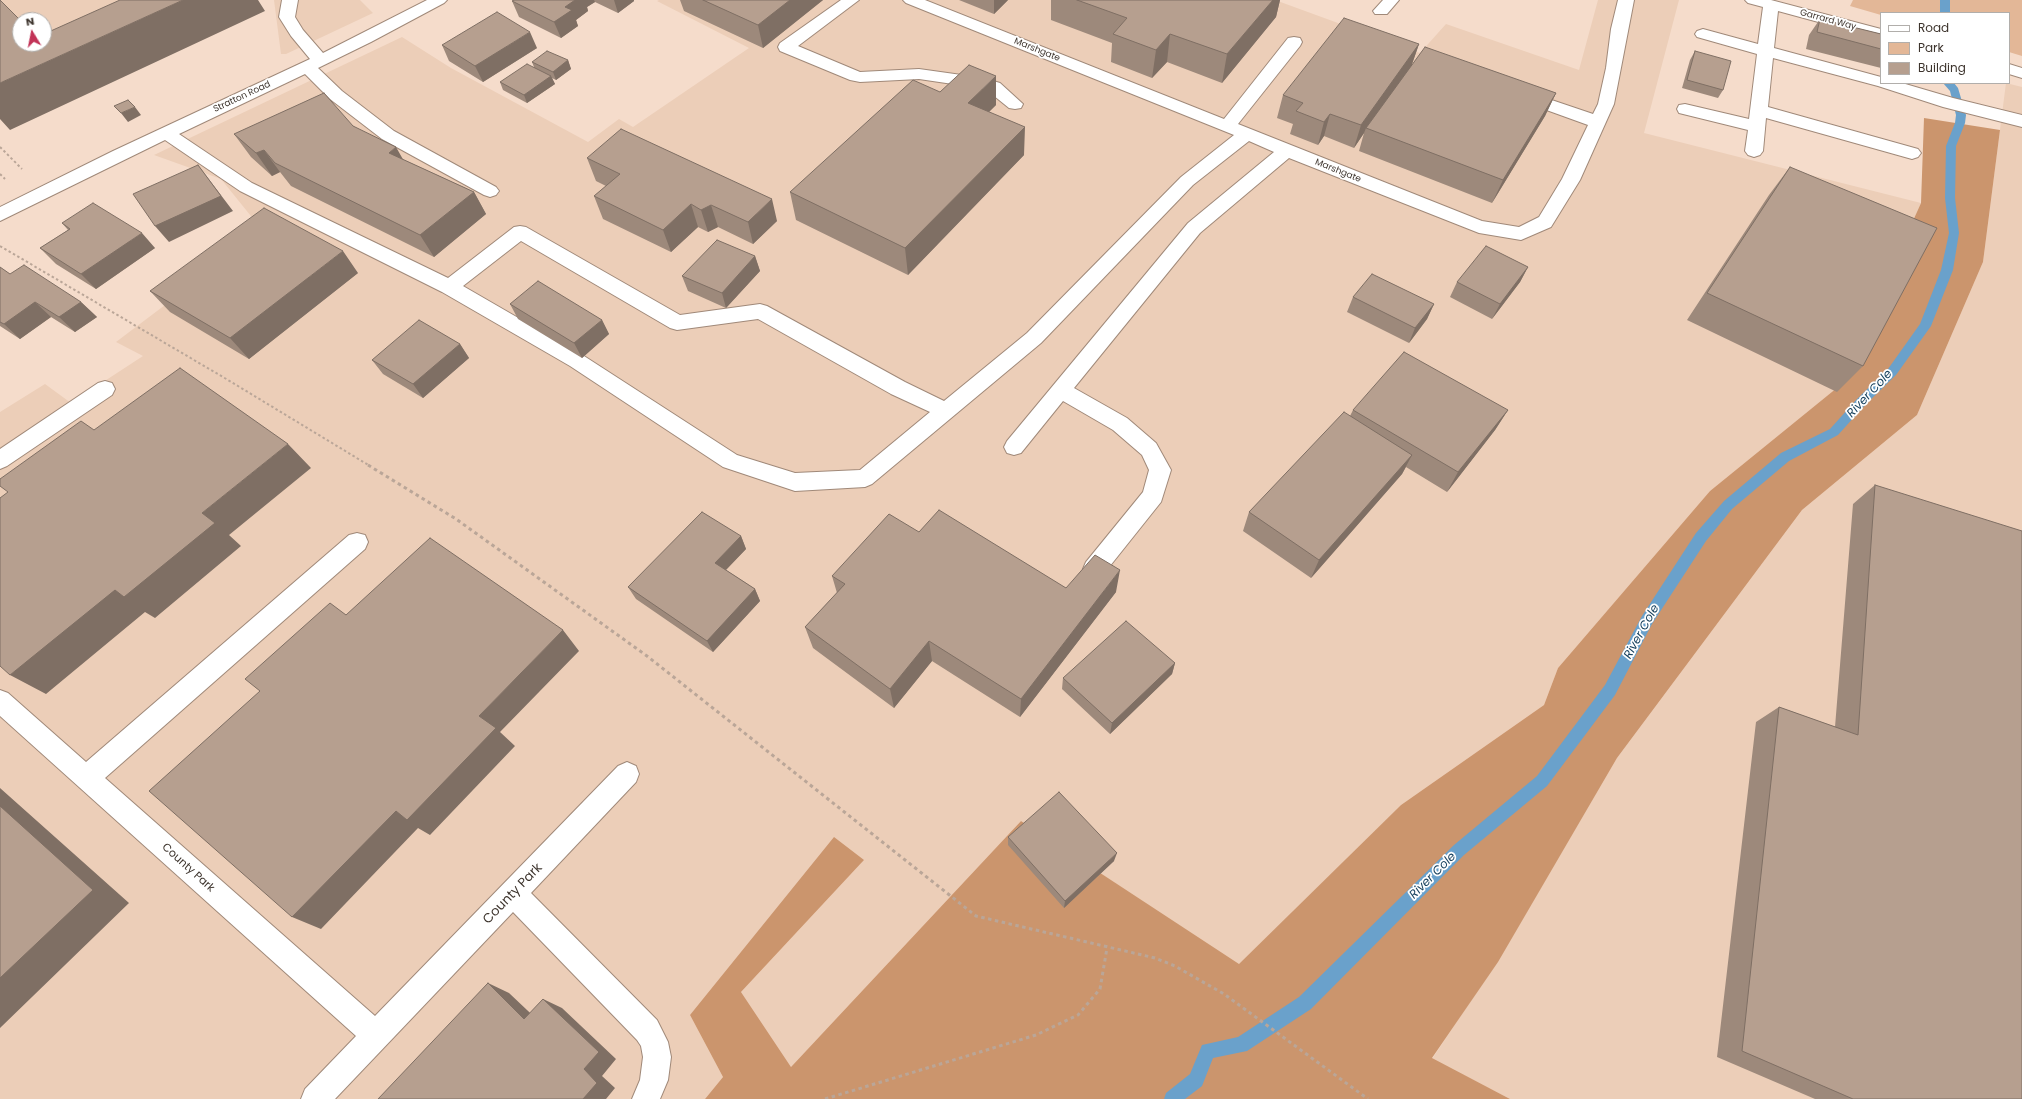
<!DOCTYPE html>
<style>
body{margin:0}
#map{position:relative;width:2022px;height:1099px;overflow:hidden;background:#f5dccb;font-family:Poppins,sans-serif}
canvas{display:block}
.legend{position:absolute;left:1880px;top:12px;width:130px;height:72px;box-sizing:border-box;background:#fff;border:1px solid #b1aeab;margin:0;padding:5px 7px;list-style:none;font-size:12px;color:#3d342d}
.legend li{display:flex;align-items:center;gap:8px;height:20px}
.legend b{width:20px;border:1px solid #b1aeab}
.north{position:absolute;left:12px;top:12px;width:40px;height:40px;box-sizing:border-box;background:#fff;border:1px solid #b1aeab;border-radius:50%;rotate:350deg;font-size:11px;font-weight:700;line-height:16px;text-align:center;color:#3d342d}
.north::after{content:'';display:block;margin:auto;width:14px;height:18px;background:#c23357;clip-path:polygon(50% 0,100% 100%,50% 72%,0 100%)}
</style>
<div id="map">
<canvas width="2022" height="1099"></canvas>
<ul class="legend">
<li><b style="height:5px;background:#fff"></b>Road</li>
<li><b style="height:11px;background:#e3b797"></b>Park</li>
<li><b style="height:11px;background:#b69f8f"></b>Building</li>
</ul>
<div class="north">N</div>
</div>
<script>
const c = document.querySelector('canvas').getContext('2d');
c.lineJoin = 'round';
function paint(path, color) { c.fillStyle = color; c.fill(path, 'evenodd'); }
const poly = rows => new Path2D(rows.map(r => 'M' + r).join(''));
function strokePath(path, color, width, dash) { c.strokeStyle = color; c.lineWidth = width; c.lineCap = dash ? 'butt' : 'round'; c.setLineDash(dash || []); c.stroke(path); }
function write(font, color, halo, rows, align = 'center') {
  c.font = font + ' Poppins,sans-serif'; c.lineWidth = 3.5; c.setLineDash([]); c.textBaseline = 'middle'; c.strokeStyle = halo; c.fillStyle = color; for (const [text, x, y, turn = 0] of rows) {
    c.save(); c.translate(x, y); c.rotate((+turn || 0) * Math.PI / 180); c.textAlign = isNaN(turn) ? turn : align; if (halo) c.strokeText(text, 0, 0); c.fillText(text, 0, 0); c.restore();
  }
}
const built = poly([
 [0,0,214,0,44,44,44,20,20,20,20,24],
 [274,0,360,0,373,13,286,54,281,54],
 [659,0,1275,0,1420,53,1446,24,1579,70,1598,0,1679,0,1644,133,1921,203,1838,387,1710,491,1558,668,1544,705,1401,805,1239,965,1021,821,791,1067,741,992,864,860,690,1015,723,1077,705,1099,0,1099,0,412,45,384,71,403,143,356,116,342,263,231,221,179,154,155,402,37,451,68,588,142,619,119,633,127,749,48,657,1],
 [2006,83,2022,87,2022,1099,1510,1099,1432,1059,1502,954,1617,758,1802,510,1917,415,1983,262]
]);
const green = poly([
 [1853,0,2022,0,2022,56,2009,52,2009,13,1881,13,1881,15,1850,6]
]);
const forest = poly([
 [1924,118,2000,130,1983,262,1917,415,1802,510,1617,758,1498,962,1432,1058,1510,1099,705,1099,723,1077,690,1015,834,837,864,860,741,992,791,1067,1021,821,1239,964,1401,805,1544,705,1558,668,1710,491,1838,387,1921,203]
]);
const stream = poly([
 [1940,0,1950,0,1950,13,1940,13,1940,0],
 [1943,83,1954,83,1958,88,1966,115,1965,123,1956,146,1955,198,1959,233,1953,270,1931,326,1896,375,1865,405,1838,435,1789,461,1732,509,1706,541,1652,624,1615,695,1547,786,1464,855,1311,1009,1247,1051,1213,1058,1202,1086,1185,1099,1164,1099,1166,1093,1190,1074,1202,1045,1238,1037,1299,997,1454,845,1537,776,1605,685,1642,616,1696,533,1724,501,1781,453,1830,429,1857,399,1888,369,1920,324,1941,270,1949,233,1945,198,1946,146,1955,123,1956,115,1950,91,1943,83]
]);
const pathFar1 = poly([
 [0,147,22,169],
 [0,174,5,179],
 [0,246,228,380,370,466]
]);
const path = poly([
 [368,465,456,519,647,656,976,916,1155,958,1175,966,1224,994,1368,1099],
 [825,1099,1036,1035,1078,1015,1100,989,1107,948]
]);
const minor = poly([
 [282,0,298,0,295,17,303,30,323,53,427,0,447,0,444,3,371,42,318,68,342,91,394,131,496,187,499,191,496,195,490,197,484,195,382,139,330,99,305,74,179,134,252,183,448,278,514,227,520,226,526,227,680,315,760,304,767,306,905,382,944,401,1027,333,1181,177,1234,135,906,3,903,0,925,0,1224,119,1288,38,1294,37,1300,38,1302,42,1300,46,1238,124,1482,221,1519,227,1539,217,1562,179,1588,125,1516,99,1514,95,1516,91,1522,90,1593,114,1598,104,1606,68,1611,29,1618,0,1634,0,1614,104,1580,180,1551,227,1521,240,1479,233,1289,158,1200,233,1074,388,1127,418,1156,443,1171,470,1161,502,1102,576,1094,579,1086,576,1083,569,1086,562,1143,492,1149,470,1142,455,1113,430,1063,401,1021,453,1014,455,1007,453,1004,447,1007,441,1188,223,1274,152,1249,141,1193,185,1041,343,872,484,865,487,795,491,723,467,570,366,442,292,240,191,165,140,0,221,0,207,113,151,310,59,291,36,279,17,282,0],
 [521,241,670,328,677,330,758,319,891,394,930,412,860,470,795,473,737,455,584,356,463,286,521,241],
 [841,0,859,0,798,46,860,72,919,69,983,78,1000,83,1023,104,1021,108,1015,109,1009,108,988,91,980,88,919,79,860,82,850,80,780,51,778,47,780,43,841,0],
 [1383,0,1399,0,1387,14,1375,14,1373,11,1383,0],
 [1745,0,1771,0,1881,29,1881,39,1778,11,1774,48,1881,77,1881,83,1902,83,1953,98,2022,115,2022,127,1943,107,1878,86,1773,58,1768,107,1918,149,1921,153,1918,157,1912,159,1766,118,1763,151,1760,155,1754,157,1748,155,1745,151,1748,130,1679,113,1677,109,1679,105,1685,104,1749,119,1757,54,1697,37,1695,34,1697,31,1703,29,1758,44,1763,7,1748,3,1745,0],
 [2009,64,2022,68,2022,78,2009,74,2009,64],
 [105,381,112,383,115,389,112,395,7,466,0,469,0,449,98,383,105,381],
 [357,533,365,535,368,542,365,549,105,778,375,1016,618,766,627,762,636,766,639,774,636,782,531,893,657,1020,668,1042,671,1057,668,1080,660,1099,632,1099,640,1080,643,1057,641,1046,637,1040,513,912,335,1099,301,1099,305,1089,356,1036,0,716,0,690,8,693,86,762,349,535,357,533]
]);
const wall = poly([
 [514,0,634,0,634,1,618,13,595,2,587,7,588,11,576,20,578,26,561,38,519,17,512,1],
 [680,0,823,0,763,48,684,11],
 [959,0,1008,0,994,14],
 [1051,0,1280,0,1276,17,1222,83,1167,62,1152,78,1111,62,1112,43,1051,20],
 [1820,19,1881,34,1881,68,1806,49,1809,35],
 [1419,44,1412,64,1556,93,1545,116,1492,203,1359,151,1364,133,1354,148,1324,136,1318,145,1290,134,1293,124,1277,118,1283,95],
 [442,45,537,48,483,82,449,61],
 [1695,51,1723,90,1718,98,1682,88,1690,60],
 [568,60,571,69,556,80,552,78,555,84,527,103,503,90,500,82,534,67,532,62],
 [940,92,996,105,989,112,1024,155,908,275,796,220,790,192],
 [353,126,402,159,474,192,486,214,434,257,291,186,280,172,272,176,251,157,234,134],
 [587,158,777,221,753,244,718,227,708,232,698,227,671,252,603,219,594,196,606,186,596,181],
 [1790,167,1863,366,1837,392,1687,320,1769,195],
 [62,223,155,248,96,289,56,264,40,248,68,230],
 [755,256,760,271,726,308,688,291,682,276],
 [0,267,10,274,81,302,97,317,75,332,51,317,20,339,0,326],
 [1528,267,1520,282,1492,319,1450,297,1457,282],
 [358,273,249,359,170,312,150,291],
 [1353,297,1434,304,1427,319,1409,343,1347,312],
 [510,304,602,320,609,334,582,358,518,319],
 [460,344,469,358,423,398,383,374,372,360],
 [1353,410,1508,410,1495,430,1447,492,1406,467,1402,474,1311,578,1243,531,1249,512,1350,416],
 [1875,485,2022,1099,1815,1099,1717,1057,1756,722,1779,707,1835,727,1853,504],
 [919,532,1066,588,1116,592,1020,717,932,661,894,708,813,648,805,627,837,593,832,576],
 [741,536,746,549,726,570,755,589,760,601,713,652,636,599,628,587],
 [1175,663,1172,674,1110,734,1062,689,1063,678],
 [1008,837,1114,861,1064,908,1008,845]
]);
const shadedWall = poly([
 [183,0,258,0,265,11,10,130,0,119,0,83],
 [575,0,594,0,595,2,587,7,588,11,576,20,578,26,561,38,554,22,565,7],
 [614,0,634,0,634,1,618,13],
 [790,0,823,0,763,48,758,25],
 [994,0,1008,0,994,14],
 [1273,0,1280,0,1276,17,1222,83,1227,54],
 [530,32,537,48,483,82,475,66],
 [1170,34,1167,62,1152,78,1156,50],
 [1419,44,1411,67,1366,128,1364,133,1354,148,1361,125],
 [568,60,571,69,556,80,553,72],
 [551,76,555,84,527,103,524,95],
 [996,76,996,105,969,131,968,103],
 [1556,93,1545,116,1492,203,1503,180],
 [135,107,141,115,128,122,121,113],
 [1330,114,1324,136,1318,145,1324,122],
 [1025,127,1024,155,908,275,905,248],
 [396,147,409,170,389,153],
 [264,150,280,172,272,176,256,153],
 [198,165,233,211,169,242,155,226],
 [474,192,486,214,434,257,420,235],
 [772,199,777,221,753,244,748,222],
 [691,204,698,227,671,252,663,230],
 [711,205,718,227,708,232,701,210],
 [142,233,155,248,96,289,81,274],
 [343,251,358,273,249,359,230,338],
 [755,256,760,271,726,308,722,293],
 [1528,267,1520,282,1492,319,1500,304],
 [35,302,51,317,20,339,4,324],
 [81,302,97,317,75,332,59,317],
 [1434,304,1427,319,1409,343,1415,328],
 [602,320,609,334,582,358,574,343],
 [460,344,469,358,423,398,413,384],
 [1508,410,1495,430,1447,492,1458,472],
 [288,444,311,468,229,535,241,546,155,618,145,612,46,694,10,675,202,513],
 [1412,455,1402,474,1311,578,1319,560],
 [741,536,746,549,720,576,715,563],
 [1120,570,1116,592,1020,717,1021,699],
 [755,589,760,601,713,652,707,641],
 [563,630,579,651,500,732,515,746,430,835,418,828,321,929,292,917,479,716],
 [929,641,932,661,894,708,890,689],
 [1175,663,1172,674,1110,734,1112,723],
 [0,788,129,903,0,1028],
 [1117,853,1114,861,1064,908,1065,901],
 [488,983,509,993,545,1027,524,1019],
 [543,999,562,1008,616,1059,602,1076,615,1088,606,1099,583,1099]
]);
const building = poly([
 [0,0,20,20,20,44,44,44,44,34,120,0,183,0,0,83,0,0],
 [514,0,575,0,565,7,572,10,554,22,512,1,514,0],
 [703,0,790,0,758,25,703,0],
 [1077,0,1273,0,1227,54,1170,34,1156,50,1113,34,1127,18,1077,0],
 [497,12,530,32,475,66,442,45,497,12],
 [1344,18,1419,44,1361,125,1330,114,1324,122,1296,111,1303,103,1283,95,1344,18],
 [1820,19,1881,34,1881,49,1817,32,1820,19],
 [1425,47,1556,93,1503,180,1366,128,1425,47],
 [547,51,568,60,553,72,532,62,547,51],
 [1695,51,1731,61,1723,90,1687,80,1695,51],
 [527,64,551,76,524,95,500,82,527,64],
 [969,65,996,76,968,103,1025,127,905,248,790,192,913,80,940,92,969,65],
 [324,93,353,126,396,147,389,153,474,192,420,235,275,163,264,150,256,153,234,134,324,93],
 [128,100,135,107,121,113,114,106,128,100],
 [621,129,772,199,748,222,711,205,701,210,691,204,663,230,594,196,620,174,587,158,621,129],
 [198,165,221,196,155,226,133,194,198,165],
 [1790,167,1937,228,1863,366,1707,293,1790,167],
 [93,203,142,233,81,274,40,248,70,229,62,223,93,203],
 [264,208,343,251,230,338,150,291,264,208],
 [717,240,755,256,722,293,682,276,717,240],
 [1486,246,1528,267,1500,304,1457,282,1486,246],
 [24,265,81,302,59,317,35,302,4,324,0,322,0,267,10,274,24,265],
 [1372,274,1434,304,1415,328,1353,297,1372,274],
 [538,281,602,320,574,343,510,304,538,281],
 [419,320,460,344,413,384,372,360,419,320],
 [1404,352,1508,410,1458,472,1353,410,1404,352],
 [180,368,288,444,202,513,215,523,124,597,115,590,10,675,0,666,0,498,8,492,0,486,0,479,81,421,94,430,180,368],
 [1344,412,1412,455,1319,560,1249,512,1344,412],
 [1875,485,2022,531,2022,1099,1853,1099,1742,1051,1779,707,1858,735,1875,485],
 [939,510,1066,588,1095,555,1120,570,1021,699,929,641,890,689,805,627,845,584,832,576,889,514,919,532,939,510],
 [702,512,741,536,715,563,755,589,707,641,628,587,702,512],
 [430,538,563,630,479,716,496,728,407,820,396,811,292,917,149,791,260,691,245,679,330,603,346,615,430,538],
 [1126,621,1175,663,1112,723,1063,678,1126,621],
 [1059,792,1117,853,1065,901,1008,837,1059,792],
 [0,806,93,890,0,978,0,806],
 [488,983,524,1019,543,999,599,1052,584,1069,597,1083,583,1099,378,1099,488,983]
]);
const farStreetnames = [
 ["Garrard Way",1828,20,15],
 ["Marshgate",1037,50,22],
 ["Stratton Road",242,97,-25],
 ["Marshgate",1338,171,22]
];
const streetNames = [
 ["County Park",188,868,42]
];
const waterNames = [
 ["River Cole",1870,394,-47],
 ["River Cole",1642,632,-61],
 ["River Cole",1433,876,-45]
];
const nearStreetnames = [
 ["County Park",513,894,-46]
];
paint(built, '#ecceb8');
paint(green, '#e3b797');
paint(forest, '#cb956d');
paint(stream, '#6aa1cb');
strokePath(minor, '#a08979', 2);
strokePath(pathFar1, '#baa698', 2, [2.5, 2.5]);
strokePath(path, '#baa698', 3, [3.5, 3.5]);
paint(minor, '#fff');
paint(wall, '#9d897b');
paint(shadedWall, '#7f6f64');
paint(building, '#b69f8f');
strokePath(building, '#7f6f64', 1);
write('9px', '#3d342d', '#fff', farStreetnames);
write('11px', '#3d342d', '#fff', streetNames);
write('italic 12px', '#17415e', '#fff', waterNames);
write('13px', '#3d342d', '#fff', nearStreetnames);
</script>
